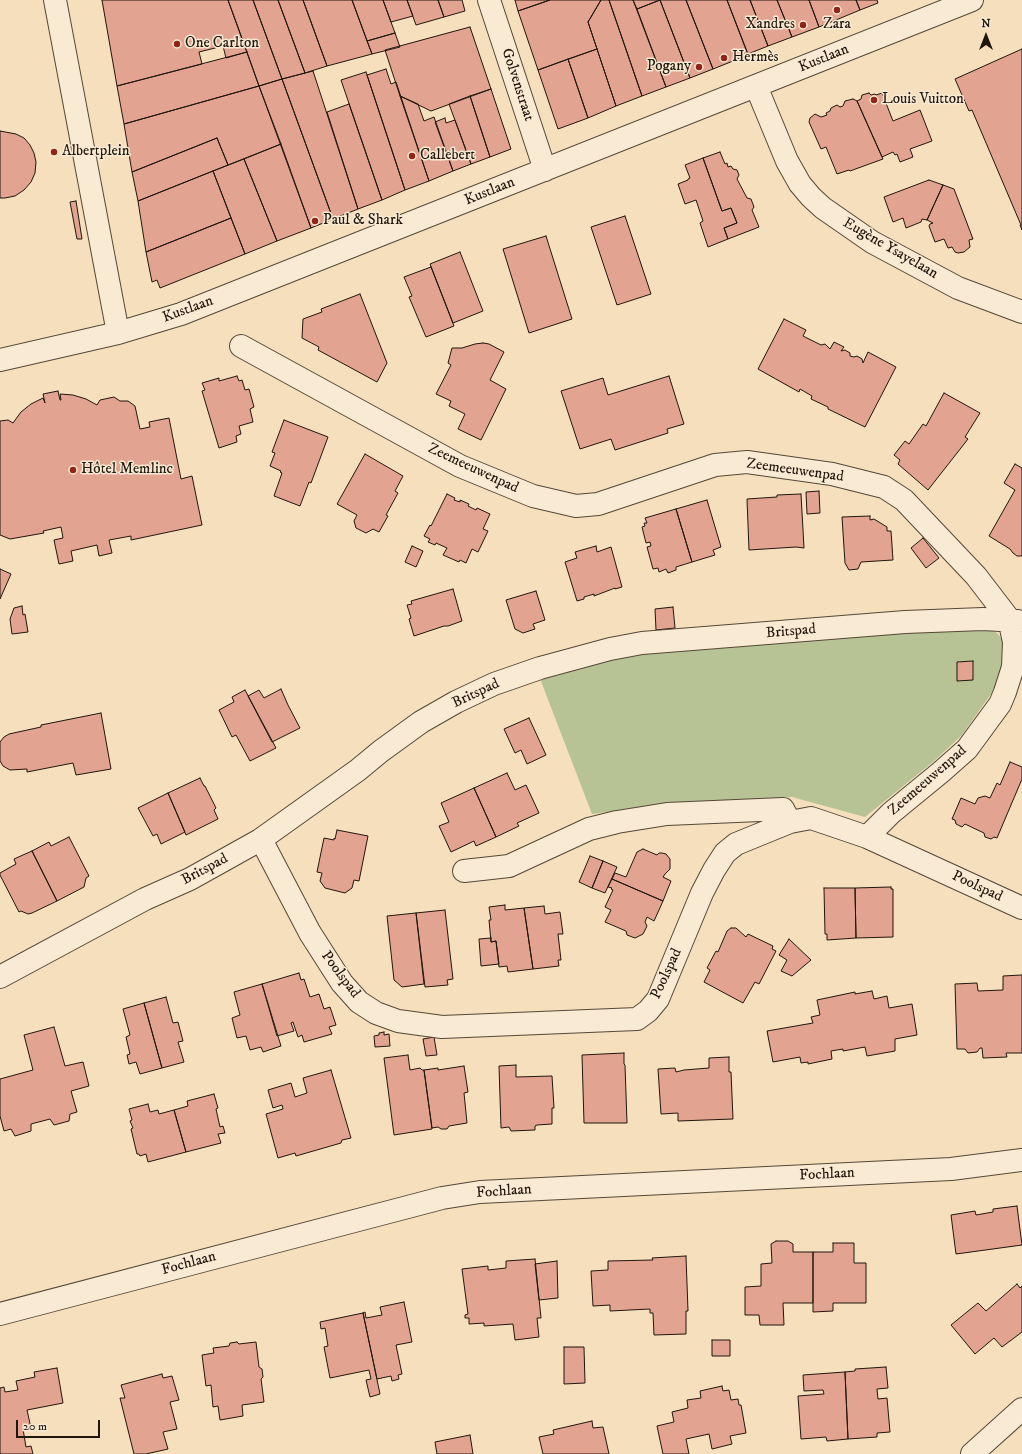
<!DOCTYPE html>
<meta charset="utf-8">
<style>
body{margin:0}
#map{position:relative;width:1022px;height:1454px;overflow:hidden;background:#f5dfbc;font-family:"IM FELL DW Pica",serif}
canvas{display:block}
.north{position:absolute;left:966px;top:16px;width:40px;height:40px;-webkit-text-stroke:3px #f8ead3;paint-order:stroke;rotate:0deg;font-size:11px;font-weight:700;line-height:16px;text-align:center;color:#21160c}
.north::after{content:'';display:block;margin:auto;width:14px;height:18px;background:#21160c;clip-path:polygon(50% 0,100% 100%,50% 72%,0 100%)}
.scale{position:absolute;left:16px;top:1420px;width:84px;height:18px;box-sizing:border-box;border:2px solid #21160c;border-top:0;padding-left:5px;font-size:12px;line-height:14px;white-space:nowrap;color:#21160c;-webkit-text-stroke:3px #f8ead3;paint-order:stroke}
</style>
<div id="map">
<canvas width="1022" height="1454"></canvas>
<div class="north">N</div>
<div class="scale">20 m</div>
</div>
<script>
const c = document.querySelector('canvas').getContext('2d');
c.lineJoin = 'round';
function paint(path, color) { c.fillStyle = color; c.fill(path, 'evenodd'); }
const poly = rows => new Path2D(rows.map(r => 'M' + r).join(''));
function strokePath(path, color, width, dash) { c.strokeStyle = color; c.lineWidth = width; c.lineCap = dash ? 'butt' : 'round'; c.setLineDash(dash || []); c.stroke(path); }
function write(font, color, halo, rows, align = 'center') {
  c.font = font + ' "IM FELL DW Pica",serif'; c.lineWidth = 3; c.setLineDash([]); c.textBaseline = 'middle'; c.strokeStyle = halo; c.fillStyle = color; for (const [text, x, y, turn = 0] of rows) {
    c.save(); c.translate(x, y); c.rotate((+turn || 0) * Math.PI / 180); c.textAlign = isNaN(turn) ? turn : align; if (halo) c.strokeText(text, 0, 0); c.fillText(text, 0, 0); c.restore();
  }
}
const green = poly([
 [922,629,988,629,997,633,1003,640,1004,664,993,691,962,735,934,761,865,817,792,797,676,804,592,814,539,676,626,656]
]);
const building = poly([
 [102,0,228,0,247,52,226,58,223,46,199,52,202,64,117,86,102,0],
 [228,0,253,0,282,79,259,86,228,0],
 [253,0,278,0,305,73,282,79,253,0],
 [278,0,303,0,327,66,305,73,278,0],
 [303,0,352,0,372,54,327,66,303,0],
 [352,0,383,0,395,33,367,41,352,0],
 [383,0,407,0,413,16,391,22,383,0],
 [407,0,438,0,444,17,416,25,407,0],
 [438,0,462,0,465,11,444,17,438,0],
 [515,0,550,0,518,11,515,0],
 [550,0,601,0,588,22,597,49,538,70,518,11,550,0],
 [601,0,609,0,642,96,616,106,588,22,601,0],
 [609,0,633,0,666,87,642,96,609,0],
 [633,0,660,0,637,9,633,0],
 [660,0,686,0,713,69,690,78,660,0],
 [660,0,690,78,666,87,637,9,660,0],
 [686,0,727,0,748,55,713,69,686,0],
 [727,0,750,0,768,46,748,54,727,0],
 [750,0,777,0,792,37,768,46,750,0],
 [777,0,809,0,819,27,792,37,777,0],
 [809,0,856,0,860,10,819,27,809,0],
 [856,0,877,0,878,3,860,10,856,0],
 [470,27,491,89,431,111,400,96,385,50,470,27],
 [395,33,400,47,372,54,367,41,395,33],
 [597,49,616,106,588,118,568,59,597,49],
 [1022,49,1022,230,1020,225,1021,225,972,110,969,111,955,79,1022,49],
 [247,52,259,86,124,124,117,86,247,52],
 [568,59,588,118,558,129,538,70,568,59],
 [386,69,391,84,396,82,429,181,405,190,367,75,386,69],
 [313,71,358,209,333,219,282,79,313,71],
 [366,72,405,190,382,200,341,80,366,72],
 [282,79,333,219,311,228,259,86,282,79],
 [259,86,281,144,228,165,217,138,132,172,124,124,259,86],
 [491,89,511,149,490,157,470,96,491,89],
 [869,93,871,95,875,94,876,95,882,93,893,121,920,110,932,141,910,149,913,157,900,162,897,154,895,155,893,152,882,157,857,101,861,99,862,95,869,93],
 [400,96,418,104,424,121,434,117,453,171,429,181,400,96],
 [470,96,490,157,471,164,449,104,470,96],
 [853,99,857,101,883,159,850,171,849,170,837,174,826,147,821,149,809,122,810,118,815,114,821,117,827,115,826,113,830,111,831,108,837,105,840,107,843,106,845,101,853,99],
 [349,104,382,200,358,209,327,112,349,104],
 [445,118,446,123,455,120,471,164,453,171,435,122,445,118],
 [0,131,16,134,24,138,30,145,34,153,36,162,35,173,31,182,24,190,15,196,5,198,0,198,0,131],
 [217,138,228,165,138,201,132,172,217,138],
 [281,144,311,228,277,241,244,159,281,144],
 [720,152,725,164,727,163,728,167,731,166,733,169,737,170,739,175,737,179,747,198,751,199,754,207,752,210,759,227,728,239,724,228,737,223,731,208,722,211,703,158,720,152],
 [703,158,722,211,731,208,737,223,724,228,728,239,708,247,700,223,703,221,696,200,685,204,678,184,688,180,688,179,690,178,685,165,703,158],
 [244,159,277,241,245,254,213,171,244,159],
 [213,171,231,218,146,252,138,201,213,171],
 [929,180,943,185,927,220,922,219,921,222,906,228,903,218,893,222,884,197,929,180],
 [943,185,954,189,973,239,969,240,970,247,964,252,958,253,955,252,952,247,948,248,944,239,935,242,929,226,930,224,933,223,927,220,943,185],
 [76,201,82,239,77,239,70,202,76,201],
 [625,216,651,294,617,305,591,227,625,216],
 [231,218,245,254,160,288,157,280,152,282,146,252,231,218],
 [546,236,572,319,529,333,503,249,546,236],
 [460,252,483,311,453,323,430,264,460,252],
 [431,267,454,326,426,337,409,297,412,296,404,277,431,267],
 [360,294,387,363,377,382,318,350,319,347,302,338,303,319,322,312,321,309,360,294],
 [784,319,806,330,803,336,821,345,825,344,830,349,834,342,844,347,841,351,845,350,850,353,850,356,854,357,857,356,862,359,863,363,868,352,896,367,865,427,828,409,828,407,811,399,812,396,800,389,799,392,758,369,784,319],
 [483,343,489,344,504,352,490,380,506,389,481,440,458,429,465,414,449,406,451,401,436,394,451,365,448,363,452,348,462,348,475,344,483,343],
 [237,376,239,381,242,380,245,390,249,389,254,407,250,409,253,422,239,426,241,434,236,436,237,442,219,448,202,391,205,390,202,383,219,378,219,381,237,376],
 [669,376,684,424,667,429,668,433,615,450,611,439,580,449,561,391,603,378,608,395,669,376],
 [58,391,60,400,61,400,60,394,73,395,86,399,97,405,100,400,114,397,120,401,128,401,135,406,140,429,150,427,149,422,169,418,181,479,192,476,202,525,131,540,131,536,109,540,112,553,99,556,97,545,71,551,73,561,59,564,54,540,63,538,61,527,43,531,44,533,10,539,0,535,0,421,8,420,13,423,21,412,31,404,43,398,45,403,43,394,58,391],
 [944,393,980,413,965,437,968,439,928,490,898,464,900,460,894,455,905,441,909,444,923,424,926,426,944,393],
 [284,420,328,437,311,483,309,482,300,506,274,496,282,473,280,472,281,471,270,466,275,453,272,452,284,420],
 [365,454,403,476,395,491,398,493,386,515,388,516,379,532,373,529,366,533,356,528,354,521,357,515,337,504,365,454],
 [1015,464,1022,468,1022,556,1017,556,1013,553,1010,549,989,536,1015,490,1004,483,1015,464],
 [819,491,820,513,807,514,806,492,819,491],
 [447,494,455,498,454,500,460,502,460,500,469,504,468,506,476,510,477,508,490,514,483,529,488,531,478,552,472,549,466,563,460,560,459,562,443,555,447,548,436,543,435,545,428,542,430,539,424,536,430,525,431,526,447,494],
 [801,494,804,548,796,547,749,550,747,499,777,497,777,495,801,494],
 [707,500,721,547,713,550,715,555,692,562,676,509,707,500],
 [676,509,692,562,676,567,676,570,668,573,666,569,659,572,658,568,653,569,647,547,651,546,650,542,646,543,642,527,645,526,644,523,647,523,645,518,676,509],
 [870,516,870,520,874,519,887,527,887,531,891,531,893,560,861,562,858,569,849,570,845,563,842,517,870,516],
 [923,538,939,558,926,568,911,548,923,538],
 [412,546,423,551,416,567,405,562,412,546],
 [596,546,597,552,611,547,622,587,615,589,615,588,594,596,594,594,584,597,584,599,577,601,565,562,577,558,575,552,596,546],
 [0,569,11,574,0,599,0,569],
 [453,589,462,621,448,626,444,626,414,636,409,619,411,618,407,605,412,604,411,601,453,589],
 [536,591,545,620,533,624,535,629,523,633,515,629,506,600,536,591],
 [22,606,23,615,25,614,28,632,12,634,10,619,14,608,22,606],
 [673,607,675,628,656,630,655,609,673,607],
 [973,661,973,680,957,681,957,662,973,661],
 [281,689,288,705,300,728,272,742,248,696,259,690,264,698,281,689],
 [245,690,276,748,250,761,236,735,232,737,219,710,234,702,232,697,245,690],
 [101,713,111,769,76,775,73,763,27,772,27,769,10,770,3,766,0,761,0,742,4,737,9,734,41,727,41,725,101,713],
 [529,718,546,755,527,764,521,750,515,753,504,729,529,718],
 [1010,762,1022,767,1022,779,997,838,994,837,991,839,985,837,984,833,965,824,962,827,956,824,955,820,952,819,961,798,975,804,978,798,985,796,990,798,997,783,1000,785,1010,762],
 [507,773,515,790,526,785,539,813,517,823,519,826,496,837,474,788,507,773],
 [200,778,204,786,205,786,216,808,214,810,218,819,186,835,168,793,200,778],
 [474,788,496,837,476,846,474,841,451,852,439,826,449,822,441,803,474,788],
 [168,793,185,832,161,844,157,834,153,836,138,808,168,793],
 [337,830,368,836,359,881,354,880,352,888,345,893,325,888,320,881,322,873,317,872,324,838,334,840,334,838,335,839,337,830],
 [69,837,89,876,86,878,84,887,57,901,32,851,49,842,51,846,69,837],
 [643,849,657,855,659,853,662,853,666,854,670,859,670,869,665,874,663,877,671,881,663,901,612,879,615,873,626,877,637,852,643,849],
 [32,851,57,901,32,913,28,914,21,911,19,912,0,875,0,873,16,864,14,859,32,851],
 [590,856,603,861,592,888,579,882,590,856],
 [603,861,617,867,605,893,592,888,603,861],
 [612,879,663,901,654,921,647,917,645,922,647,926,643,934,635,938,627,935,626,931,605,922,611,910,605,907,613,890,611,889,612,888,608,887,612,879],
 [891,887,891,889,893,889,893,937,856,938,855,888,891,887],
 [824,888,855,888,856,938,827,940,827,934,825,934,824,888],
 [505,905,505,910,524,908,533,969,508,972,507,966,499,967,496,941,491,942,489,920,491,920,489,907,505,905],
 [544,906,545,914,560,912,563,934,558,934,561,960,558,960,559,966,533,969,524,908,544,906],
 [445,910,453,979,447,980,448,985,425,987,416,913,445,910],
 [416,913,424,984,402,987,394,980,387,916,416,913],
 [731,928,736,928,746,937,748,934,773,946,772,949,776,951,759,984,755,982,743,1003,704,982,710,970,707,968,716,951,718,952,727,931,731,928],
 [491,938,491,942,496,941,499,964,481,966,479,939,491,938],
 [789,939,811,960,792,976,781,971,787,960,779,955,789,939],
 [299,973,301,980,304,979,310,997,319,994,324,1009,330,1007,336,1025,329,1027,332,1034,304,1042,302,1035,298,1037,293,1022,291,1023,294,1031,277,1036,262,984,299,973],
 [1022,975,1022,1053,1006,1053,1007,1057,983,1058,982,1048,980,1048,977,1052,968,1053,965,1049,957,1049,955,984,977,983,978,991,1003,990,1003,976,1022,975],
 [262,984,281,1046,263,1052,261,1047,250,1050,246,1036,237,1038,232,1018,240,1015,234,992,262,984],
 [872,991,874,999,887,996,889,1008,912,1004,917,1035,895,1039,895,1051,867,1056,865,1047,843,1051,843,1049,831,1051,832,1059,808,1064,808,1062,801,1063,800,1057,773,1062,767,1031,813,1023,811,1017,820,1015,817,1000,855,992,855,994,872,991],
 [166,997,173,1023,178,1022,183,1041,178,1042,184,1062,162,1068,144,1003,166,997],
 [144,1003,162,1068,140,1074,136,1062,129,1064,127,1055,130,1054,126,1037,130,1035,123,1009,144,1003],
 [54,1027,65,1066,83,1062,89,1086,71,1091,77,1112,70,1114,69,1121,54,1125,50,1119,31,1124,31,1131,15,1136,11,1129,4,1131,0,1116,0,1079,33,1070,24,1035,54,1027],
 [384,1032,384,1035,389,1034,390,1046,375,1047,374,1036,379,1035,379,1033,384,1032],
 [434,1037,437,1055,426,1056,423,1039,434,1037],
 [624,1053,624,1064,625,1065,627,1123,584,1123,582,1055,624,1053],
 [408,1055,410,1070,420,1068,422,1070,424,1070,432,1129,394,1135,384,1058,408,1055],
 [729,1057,729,1072,731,1072,733,1119,678,1121,678,1113,661,1114,658,1069,675,1068,676,1072,684,1070,709,1068,709,1058,729,1057],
 [516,1065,516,1077,552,1076,554,1108,552,1108,552,1124,537,1125,535,1126,535,1130,511,1131,509,1127,501,1128,499,1066,516,1065],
 [464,1066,468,1092,464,1093,467,1123,449,1126,447,1129,441,1129,438,1127,432,1128,424,1070,438,1068,438,1070,464,1066],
 [331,1070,351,1138,342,1140,341,1143,296,1156,295,1153,278,1158,266,1114,283,1109,282,1105,273,1108,268,1090,291,1083,295,1097,307,1093,303,1078,331,1070],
 [214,1094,218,1108,216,1109,220,1127,223,1126,225,1133,218,1134,221,1143,186,1152,174,1110,188,1106,187,1101,214,1094],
 [148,1104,150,1112,158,1110,159,1114,174,1110,186,1152,148,1162,146,1154,140,1156,139,1154,137,1154,131,1129,133,1128,130,1121,132,1120,129,1109,148,1104],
 [1017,1206,1022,1245,956,1254,951,1215,975,1211,976,1215,993,1212,993,1209,1017,1206],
 [776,1241,788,1241,793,1244,793,1252,813,1252,813,1303,783,1303,784,1325,760,1325,759,1315,745,1315,745,1287,761,1286,761,1264,772,1263,771,1244,776,1241],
 [833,1243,854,1243,854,1263,866,1263,866,1303,833,1303,833,1311,813,1312,813,1252,833,1252,833,1243],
 [686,1256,688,1311,686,1311,686,1334,654,1335,653,1313,650,1313,650,1309,610,1311,610,1305,593,1306,591,1271,608,1270,608,1261,653,1260,652,1258,686,1256],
 [535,1259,541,1318,537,1318,539,1337,515,1340,513,1324,484,1326,484,1323,469,1324,469,1318,465,1318,465,1315,468,1314,462,1269,488,1266,488,1270,506,1268,506,1261,535,1259],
 [557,1261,558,1298,539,1300,535,1264,557,1261],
 [1017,1284,1020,1288,1022,1286,1022,1332,1002,1347,994,1338,975,1354,951,1325,978,1303,986,1311,1017,1284],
 [404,1302,412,1342,396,1345,402,1374,398,1375,399,1379,392,1381,391,1376,377,1379,363,1313,365,1312,366,1318,382,1315,380,1307,404,1302],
 [363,1313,380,1394,370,1397,366,1380,371,1379,369,1370,330,1378,324,1347,328,1346,325,1328,321,1329,320,1322,363,1313],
 [712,1340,730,1340,730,1356,712,1356,712,1340],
 [237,1342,239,1344,256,1342,259,1367,262,1369,263,1377,261,1379,264,1402,242,1405,243,1416,220,1420,218,1406,213,1407,211,1385,206,1386,202,1355,214,1353,213,1348,229,1346,230,1343,237,1342],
 [564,1347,584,1347,585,1383,564,1384,564,1347],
 [886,1367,888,1388,877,1389,878,1399,887,1398,890,1432,877,1433,877,1437,848,1439,845,1372,855,1371,855,1369,886,1367],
 [57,1368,63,1403,27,1410,31,1428,23,1429,26,1447,31,1446,33,1454,0,1454,0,1388,4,1387,5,1392,18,1390,16,1381,35,1377,34,1372,57,1368],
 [845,1372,848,1439,827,1441,826,1437,801,1439,798,1396,824,1394,823,1390,804,1391,803,1375,845,1372],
 [162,1374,163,1378,172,1376,179,1400,170,1402,177,1429,163,1432,168,1449,146,1454,134,1454,120,1398,125,1398,121,1385,162,1374],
 [722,1386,723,1391,729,1390,731,1400,738,1399,739,1405,741,1405,746,1433,730,1436,732,1444,712,1449,709,1434,686,1439,689,1454,663,1454,657,1426,674,1422,672,1412,688,1408,687,1400,701,1398,700,1391,722,1386],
 [592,1421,593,1428,603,1427,609,1454,543,1454,539,1437,554,1434,553,1430,592,1421],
 [470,1435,473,1454,437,1454,435,1442,470,1435]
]);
const minor = poly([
 [55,0,118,333],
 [489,0,545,170],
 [756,86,787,161,800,184,811,197,823,208,872,242,958,288,1022,312],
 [241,346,460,466,533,496,576,506,598,504,715,465,747,462,832,474,884,487,904,500,976,576,1009,619,1014,642,1013,667,1005,692,1000,704,967,749,941,772,891,813,867,837],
 [0,360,118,333,181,314,972,0],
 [260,840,266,849,310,933,342,983,359,1002,376,1013,398,1021,442,1027,637,1019,648,1011,658,999,702,893,714,870,725,853,736,844,790,822,811,818,867,837,1022,908],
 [464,871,509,866,589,829,617,822,667,814,783,809,790,822],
 [0,977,145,899,190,879,260,840,358,770,381,751,421,722,456,702,494,684,540,668,610,649,642,643,905,622,983,619,1018,621],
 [0,1314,442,1198,480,1192,951,1169,1022,1160],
 [972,1454,1022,1409]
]);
const markers = [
 [837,10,4,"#8f2418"],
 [803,25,4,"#8f2418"],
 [177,44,4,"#8f2418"],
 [724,58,4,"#8f2418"],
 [699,67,4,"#8f2418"],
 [874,100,4,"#8f2418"],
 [54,152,4,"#8f2418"],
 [412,156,4,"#8f2418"],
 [315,221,4,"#8f2418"],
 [73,470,4,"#8f2418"]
];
const poiNames = [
 ["Xandres",795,25,"right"],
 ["Zara",837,25,"center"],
 ["One Carlton",185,44],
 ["Hermès",732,58],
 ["Pogany",691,67,"right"],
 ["Louis Vuitton",882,100],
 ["Albertplein",62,152],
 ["Callebert",420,156],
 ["Paul & Shark",323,221],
 ["Hôtel Memlinc",81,470]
];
const streetNames = [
 ["Kustlaan",824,59,-22],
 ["Golvenstraat",517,85,72],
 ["Kustlaan",490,192,-22],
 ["Eugène Ysayelaan",890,249,30],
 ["Kustlaan",188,310,-20],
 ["Zeemeeuwenpad",473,469,25],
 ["Zeemeeuwenpad",795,471,8],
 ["Britspad",791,632,-5],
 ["Britspad",476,694,-25],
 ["Zeemeeuwenpad",928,781,-41],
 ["Britspad",205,870,-28],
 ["Poolspad",977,887,25],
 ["Poolspad",667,974,-65],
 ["Poolspad",340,975,53],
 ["Fochlaan",827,1175,-3],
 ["Fochlaan",504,1192,-4],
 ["Fochlaan",189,1264,-15]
];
paint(green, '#b7c394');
paint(building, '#e2a391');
strokePath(building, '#21160c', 1);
strokePath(minor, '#564838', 24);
strokePath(minor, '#f8ead3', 22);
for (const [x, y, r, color] of markers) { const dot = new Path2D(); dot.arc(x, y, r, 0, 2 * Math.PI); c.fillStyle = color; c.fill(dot); strokePath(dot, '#f8ead3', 1.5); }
write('15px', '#21160c', '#f8ead3', poiNames, 'left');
write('15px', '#21160c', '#f8ead3', streetNames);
</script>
